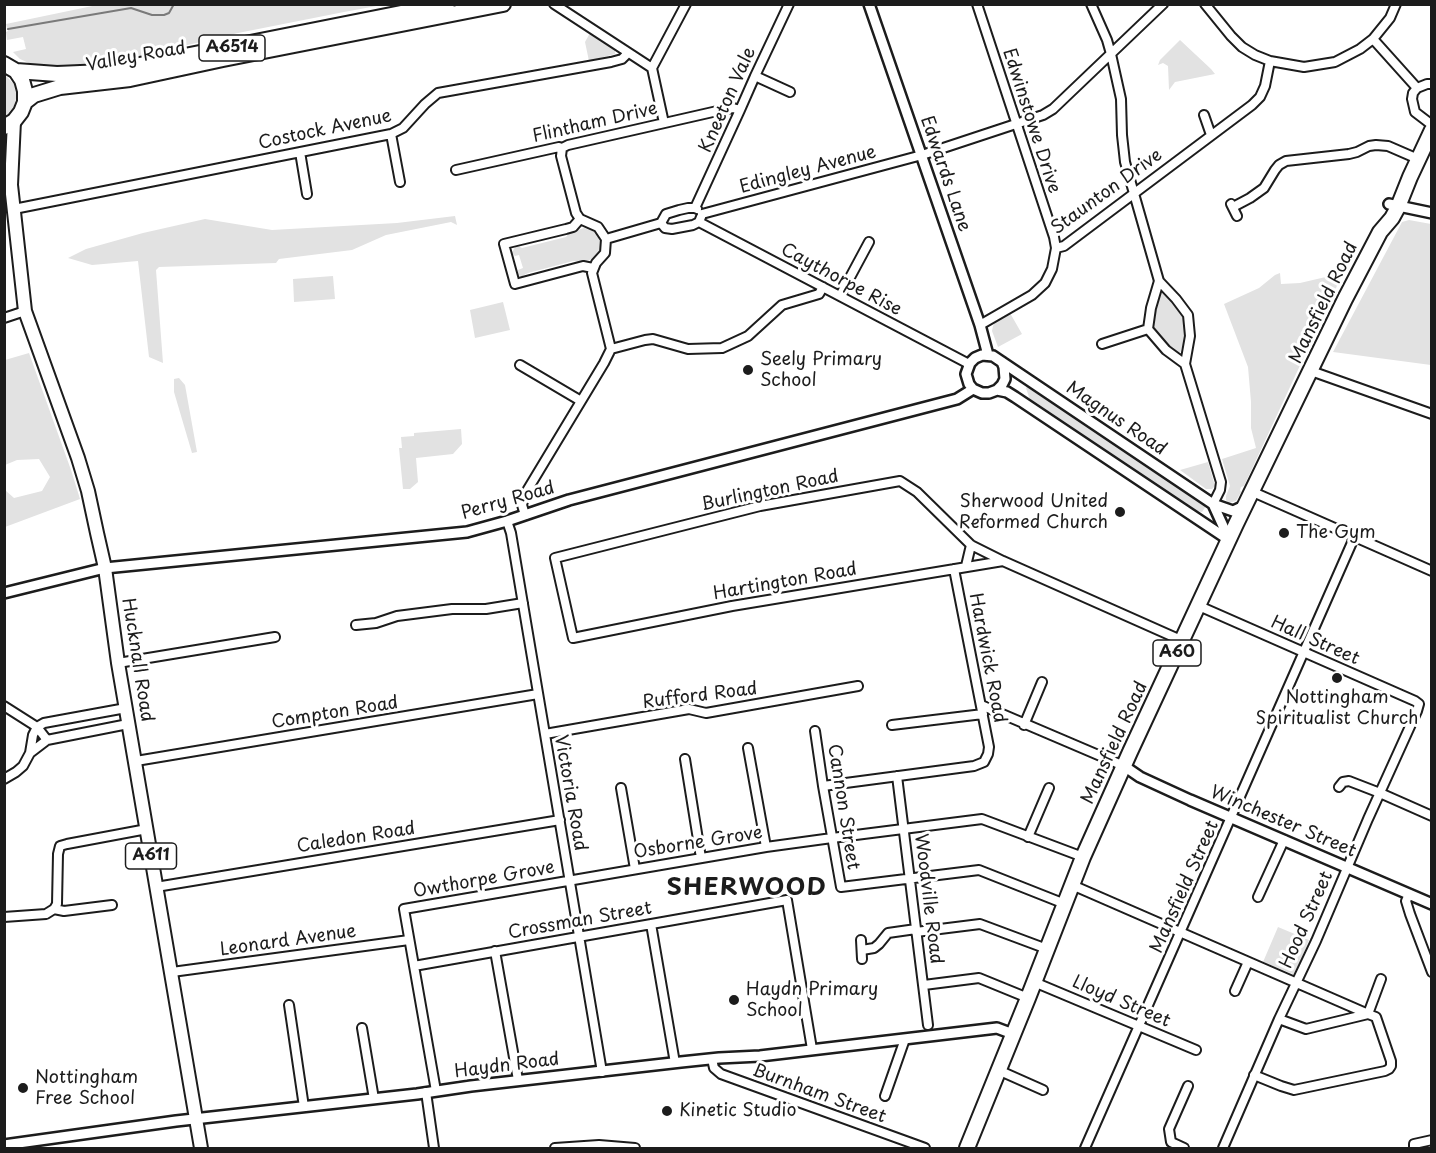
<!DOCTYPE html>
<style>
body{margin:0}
#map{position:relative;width:1436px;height:1153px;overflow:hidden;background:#fff;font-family:"Playpen Sans",sans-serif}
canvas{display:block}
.frame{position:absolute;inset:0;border:6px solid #1c1c1c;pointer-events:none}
</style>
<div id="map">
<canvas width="1436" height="1153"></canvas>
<div class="frame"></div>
</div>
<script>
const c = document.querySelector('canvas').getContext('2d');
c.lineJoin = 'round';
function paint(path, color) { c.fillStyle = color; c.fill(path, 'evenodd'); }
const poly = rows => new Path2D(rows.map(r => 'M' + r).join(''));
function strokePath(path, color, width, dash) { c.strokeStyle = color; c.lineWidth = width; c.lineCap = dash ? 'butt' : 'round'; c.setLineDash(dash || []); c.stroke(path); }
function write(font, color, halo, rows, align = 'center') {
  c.font = font + ' "Playpen Sans",sans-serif'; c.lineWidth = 6; c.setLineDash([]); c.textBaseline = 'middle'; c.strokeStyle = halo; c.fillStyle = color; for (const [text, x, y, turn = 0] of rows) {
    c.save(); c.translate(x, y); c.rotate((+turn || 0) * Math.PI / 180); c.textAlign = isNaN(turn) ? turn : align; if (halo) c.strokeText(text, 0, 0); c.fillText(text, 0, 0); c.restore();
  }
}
const green = poly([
 [102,4,395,4,395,5,382,6,382,5,344,12,238,33,150,54,93,64,58,65,31,64,20,59,13,52,26,49,23,37,7,40,6,32,8,31,6,24],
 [590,33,615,50,615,54,589,61,585,42],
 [1180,40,1211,69,1215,74,1175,82,1169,90,1168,66,1163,63,1158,65,1160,60],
 [4,74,14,84,17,95,14,106,5,117],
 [455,216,457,225,451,222,386,235,352,250,279,259,276,263,159,267,156,270,163,363,149,357,138,261,92,265,68,258,86,249,143,233,205,219,272,230,397,223],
 [1409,220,1431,224,1431,365,1333,352,1402,222],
 [584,228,588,229,596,233,600,241,600,250,598,254,592,259,584,262,573,261,528,273,522,276,517,275,518,270,523,268,519,255,515,256,512,253,515,247,518,246,522,248,566,237,569,233],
 [1280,273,1281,284,1300,283,1343,273,1244,486,1241,487,1240,490,1241,492,1236,501,1229,503,1226,500,1226,496,1230,486,1222,459,1256,448,1251,428,1251,402,1248,367,1224,304,1259,288,1275,275],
 [333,276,335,299,294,302,293,279],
 [1159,292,1163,292,1176,304,1186,322,1187,334,1180,353,1172,349,1154,328,1157,298],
 [503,302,510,330,475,338,470,310],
 [1010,313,1022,334,998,347,992,331,993,326,995,322],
 [29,353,71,470,80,499,5,527,5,490,14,498,42,491,50,477,39,459,17,460,5,465,5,360],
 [179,378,185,385,197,452,192,453,174,392,174,379],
 [1028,386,1053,401,1203,501,1206,506,1202,512,1197,511,1031,403,1026,388],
 [461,429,462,444,453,454,416,458,418,482,410,489,403,489,399,448,402,448,401,437,414,436,414,433],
 [1208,462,1215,486,1212,489,1206,489,1180,470],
 [1278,927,1309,940,1295,975,1263,962]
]);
const stream = poly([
 [8,29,131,8,152,15,164,15,169,13,174,4]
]);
const minor = poly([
 [554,4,652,68,664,123],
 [977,4,1054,237,1056,248,1052,269,1045,283,1032,295,980,325],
 [1091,4,1107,40,1111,54,1121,99,1122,135,1125,162,1159,281,1176,299,1188,315,1190,336,1185,364,1221,482,1220,490,1213,504],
 [1205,4,1231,36,1242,47,1255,55,1270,61,1304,67,1335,62,1360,49,1373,39,1390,18,1396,4],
 [1373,39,1417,88],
 [652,68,686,4],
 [755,76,790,92],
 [1432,84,1427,84,1417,88,1413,93,1412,99,1415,112,1432,125],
 [1204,115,1211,135],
 [391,134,400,182],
 [300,152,307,194],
 [456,170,559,147,562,148,568,145,726,109,733,108,740,110],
 [1231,204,1237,216],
 [1233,207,1250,198,1264,188,1275,170,1279,165,1286,161,1349,154,1357,152,1369,146,1376,145,1388,146,1418,159],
 [695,208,740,110,755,76,789,4],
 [14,209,391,134,403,128,425,104,438,93,611,62,622,59,628,53],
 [702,214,922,155,1043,115,1053,109,1163,4],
 [580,219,573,227,566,229,504,244,515,284,583,266,593,268],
 [699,222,969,364],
 [661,223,665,228,672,229,693,225,699,222,701,217],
 [606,239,661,223,666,214,679,210,688,208,695,208,697,209],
 [1056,248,1064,246,1252,105,1260,97,1265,86,1270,61],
 [1159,281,1151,308,1148,329,1166,350,1185,364],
 [840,296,869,242],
 [4,318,25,311],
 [1102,344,1148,329],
 [611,349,645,340,653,339,688,349,722,348,748,336,782,305,819,294,823,287],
 [520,365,581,401],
 [1311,371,1432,414],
 [1253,492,1432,571],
 [525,515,522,505,525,494,604,363,611,349,592,273,596,263,605,253,606,239,598,227,580,219,576,213,561,156,562,148],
 [507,521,511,533,602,1072],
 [1003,561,732,606,573,638,555,558,760,506,900,481,917,492,971,545,1003,561,1183,641],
 [966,566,971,545],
 [1199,606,1415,701,1419,704,1417,711,1368,819,1316,941,1279,1019,1223,1148],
 [356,625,376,623,397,616,452,609,486,609,523,603],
 [118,663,275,637],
 [981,705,1124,766],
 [4,706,37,727,47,740],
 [892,725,983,714],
 [1024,725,1042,682],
 [815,731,823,786,841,887,979,870,1065,904],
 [545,734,689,709,706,713,858,686],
 [748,748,766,847],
 [30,753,33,735,37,727,44,723,126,708],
 [685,759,701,858],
 [136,761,538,694],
 [897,776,928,1025],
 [4,779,16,772,23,766,30,753,47,740,128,724],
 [823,786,974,766,984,762,988,754,989,747,954,569],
 [1339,787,1343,782,1349,781,1380,793,1432,816],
 [621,788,635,869],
 [1028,837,1049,788],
 [1072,885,1368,1014,1381,979],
 [156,887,560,820],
 [1409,894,1406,901,1410,914,1432,972],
 [1258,897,1284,840],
 [54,909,64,911,112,905],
 [4,917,46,914,54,909,57,904,58,854,60,846,67,844,147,829],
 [651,924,675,1063],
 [916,932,980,924,1047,949],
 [861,940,862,959],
 [862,950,874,948,879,944,888,933,916,929],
 [495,951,518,1080],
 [414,966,787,900,812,1049],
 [172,972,409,940],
 [1034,982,1196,1050],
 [924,985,979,978,1028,998],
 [1235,991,1248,962],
 [289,1005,304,1107],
 [362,1028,374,1099],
 [712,1059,714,1068,721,1074,925,1148],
 [998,1070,1043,1090],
 [1254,1075,1281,1086,1294,1090,1385,1071,1389,1069,1391,1066,1391,1061,1376,1017,1368,1014,1306,1029,1279,1019],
 [436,1091,404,909,766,847,832,838,982,819,1083,857],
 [426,1092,434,1148],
 [885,1096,905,1039],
 [555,1148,599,1145,635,1148],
 [1085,1148,1354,538],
 [1184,1148,1171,1142,1169,1129,1188,1086],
 [1414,1148,1414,1144,1432,1140]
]);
const tertiary = poly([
 [869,4,980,325,988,355],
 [1389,204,1432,213],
 [1002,362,1004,367,1005,379,1002,385,997,390,989,393,982,393,973,389,969,384,966,374,970,363,975,358,982,355,993,356,1213,504,1233,511,1246,505],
 [997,390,1007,392,1015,397,1229,540],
 [1213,504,1228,537],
 [4,593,105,568,467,532,507,521,569,500,957,399,973,389],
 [1124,766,1140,777,1190,800,1432,904],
 [4,1145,176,1121,417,1094,471,1086,681,1062,719,1058,760,1056,997,1028,1013,1034]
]);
const primary = poly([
 [14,121,11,185,25,311,78,458,88,491,97,533,105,568,118,663,201,1148]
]);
const trunk = poly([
 [4,64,16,71,22,80,25,91,25,102,21,112,14,121,4,127],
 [16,71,57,74,104,72,447,4],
 [25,102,34,95,60,87,130,79,223,59,503,4],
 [967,1148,1028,998,1083,857,1130,752,1236,524,1345,299,1380,232,1392,218,1398,207,1410,177,1432,130]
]);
const markers = [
 [748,370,6,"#1c1c1c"],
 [1120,512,6,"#1c1c1c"],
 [1284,533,6,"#1c1c1c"],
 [1337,678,6,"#1c1c1c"],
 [734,1000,6,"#1c1c1c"],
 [23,1088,6,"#1c1c1c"],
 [667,1111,6,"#1c1c1c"]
];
const shields = [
 [232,48,66],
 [1177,653,48],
 [151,856,51]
];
const shieldNames = [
 ["A6514",232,48],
 ["A60",1177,653],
 ["A611",151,856]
];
const streetNames = [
 ["Valley Road",136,57,-10],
 ["Kneeton Vale",728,100,-66],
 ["Edwinstowe Drive",1031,121,72],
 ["Flintham Drive",595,123,-13],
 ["Costock Avenue",325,130,-12],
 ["Edingley Avenue",808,170,-15],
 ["Edwards Lane",945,174,71],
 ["Staunton Drive",1107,192,-36],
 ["Caythorpe Rise",841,280,28],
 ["Mansfield Road",1324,303,-64],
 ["Magnus Road",1116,419,34],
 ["Burlington Road",770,491,-12],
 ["Perry Road",508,501,-16],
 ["Hartington Road",785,582,-10],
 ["Hall Street",1315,641,24],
 ["Hardwick Road",987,658,79],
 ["Hucknall Road",137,660,81],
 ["Rufford Road",700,696,-7],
 ["Compton Road",335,713,-9],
 ["Mansfield Road",1115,743,-65],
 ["Victoria Road",570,793,80],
 ["Cannon Street",843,807,81],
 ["Winchester Street",1283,822,23],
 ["Caledon Road",356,838,-9],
 ["Osborne Grove",698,843,-9],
 ["Owthorpe Grove",484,880,-10],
 ["Mansfield Street",1185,887,-66],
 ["Woodville Road",928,899,83],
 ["Hood Street",1307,920,-66],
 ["Crossman Street",580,921,-10],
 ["Leonard Avenue",288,941,-8],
 ["Lloyd Street",1121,1002,23],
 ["Haydn Road",507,1066,-7],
 ["Burnham Street",819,1094,20]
];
const poiNames = [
 ["Seely Primary",760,360],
 ["School",760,381],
 ["Sherwood United",1108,502,"right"],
 ["Reformed Church",1108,523,"right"],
 ["The Gym",1296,533],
 ["Nottingham",1337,698,"center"],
 ["Spiritualist Church",1337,719,"center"],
 ["Haydn Primary",746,990],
 ["School",746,1011],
 ["Nottingham",35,1078],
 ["Free School",35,1099],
 ["Kinetic Studio",679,1111]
];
const districtNames = [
 ["SHERWOOD",747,888]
];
paint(green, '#e2e2e2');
strokePath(stream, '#7a7a7a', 2);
strokePath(minor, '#1c1c1c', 12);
strokePath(tertiary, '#1c1c1c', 14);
strokePath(primary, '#1c1c1c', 16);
strokePath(trunk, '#1c1c1c', 18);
strokePath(minor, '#fff', 8);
strokePath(tertiary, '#fff', 9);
strokePath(primary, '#fff', 12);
strokePath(trunk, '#fff', 14);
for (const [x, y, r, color] of markers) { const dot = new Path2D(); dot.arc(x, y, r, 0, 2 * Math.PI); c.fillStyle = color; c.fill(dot); strokePath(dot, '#fff', 2); }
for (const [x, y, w] of shields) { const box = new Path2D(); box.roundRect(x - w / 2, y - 13, w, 26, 4.5); c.fillStyle = '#fff'; c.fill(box); strokePath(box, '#1c1c1c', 1.5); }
write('bold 16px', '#1c1c1c', null, shieldNames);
write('18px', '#1c1c1c', '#fff', streetNames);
write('18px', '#1c1c1c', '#fff', poiNames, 'left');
c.letterSpacing = '1.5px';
write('bold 24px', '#1c1c1c', '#fff', districtNames);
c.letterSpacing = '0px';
</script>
